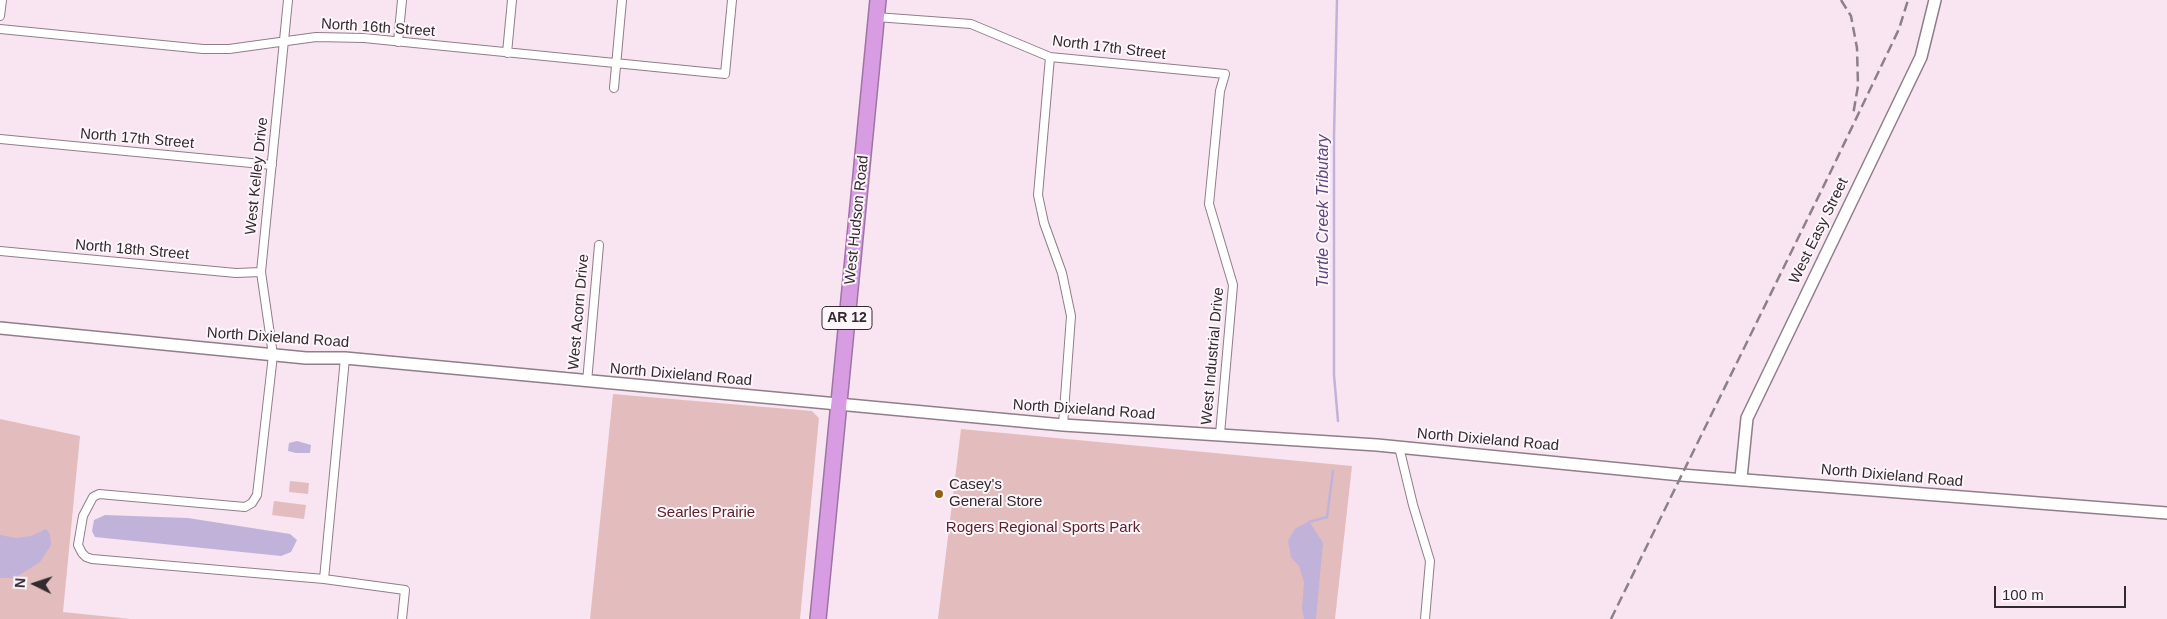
<!DOCTYPE html>
<style>
body{margin:0}
#map{position:relative;width:2167px;height:619px;overflow:hidden;background:#f8e5f1;font-family:Helvetica,sans-serif}
canvas{display:block}
.north{position:absolute;left:10px;top:559px;width:50px;height:50px;-webkit-text-stroke:4px #fef6fb;paint-order:stroke;rotate:274deg;font-size:14px;font-weight:700;line-height:20px;text-align:center;color:#312a2e}
.north::after{content:'';display:block;margin:auto;width:18px;height:22px;background:#312a2e;clip-path:polygon(50% 0,100% 100%,50% 72%,0 100%)}
.scale{position:absolute;left:1994px;top:586px;width:132px;height:22px;box-sizing:border-box;border:2px solid #312a2e;border-top:0;padding-left:6px;font-size:15px;line-height:18px;white-space:nowrap;color:#312a2e;-webkit-text-stroke:4px #fef6fb;paint-order:stroke}
</style>
<div id="map">
<canvas width="2167" height="619"></canvas>
<div class="north">N</div>
<div class="scale">100 m</div>
</div>
<script>
const c = document.querySelector('canvas').getContext('2d');
c.lineJoin = 'round';
function paint(path, color) { c.fillStyle = color; c.fill(path, 'evenodd'); }
const poly = rows => new Path2D(rows.map(r => 'M' + r).join(''));
function strokePath(path, color, width, dash) { c.strokeStyle = color; c.lineWidth = width; c.lineCap = dash ? 'butt' : 'round'; c.setLineDash(dash || []); c.stroke(path); }
function write(font, color, halo, rows, align = 'center') {
  c.font = font + ' Helvetica,sans-serif'; c.lineWidth = 4; c.setLineDash([]); c.textBaseline = 'middle'; c.strokeStyle = halo; c.fillStyle = color; for (const [text, x, y, turn = 0] of rows) {
    c.save(); c.translate(x, y); c.rotate((+turn || 0) * Math.PI / 180); c.textAlign = isNaN(turn) ? turn : align; if (halo) c.strokeText(text, 0, 0); c.fillText(text, 0, 0); c.restore();
  }
}
const green = poly([
 [613,394,812,411,819,418,800,619,590,619],
 [0,419,80,436,63,612,131,619,0,619],
 [961,429,1352,466,1335,619,938,619],
 [290,481,309,483,308,494,289,492],
 [274,501,306,505,304,519,272,515]
]);
const water = poly([
 [297,441,311,445,310,453,296,453,288,451,289,443],
 [105,515,188,518,290,534,297,540,291,552,281,556,95,537,92,531,94,520],
 [1309,521,1323,543,1316,619,1304,619,1302,608,1304,582,1299,566,1291,557,1288,541,1295,529],
 [46,529,50,534,51,545,40,562,15,578,0,578,0,535,16,538,31,536]
]);
const stream = poly([
 [1337,0,1334,136,1334,375,1338,421],
 [1309,522,1327,517,1333,471]
]);
const street = poly([
 [288,0,261,272,273,355,257,495,252,503,245,507,99,494,93,497,83,516,78,545,82,553,86,557,92,559,324,579,405,590,402,619],
 [0,16,2,0],
 [876,17,971,24,1050,57,1225,74,1220,91,1209,204,1233,285,1220,434],
 [0,29,203,49,229,49,316,37,364,38,725,74,732,0],
 [398,42,402,0],
 [507,53,512,0],
 [1050,57,1038,195,1044,223,1062,273,1071,316,1063,425],
 [614,88,622,0],
 [0,139,272,165],
 [0,251,236,273,261,272],
 [587,382,599,245],
 [1399,447,1413,505,1430,561,1425,619],
 [324,579,345,358]
]);
const secondary = poly([
 [0,328,306,358,345,358,1063,425,1377,445,1681,475,2167,513],
 [1741,478,1747,418,1921,57,1935,0]
]);
const highway = poly([
 [818,619,878,0]
]);
const rail = poly([
 [1841,0,1851,16,1857,48,1858,86,1853,115],
 [1611,619,1831,171,1899,29,1908,0]
]);
const markers = [
 [939,494,5,"#926010"]
];
const shields = [
 [847,318,50]
];
const shieldNames = [
 ["AR 12",847,318]
];
const streetNames = [
 ["North 16th Street",378,28,4],
 ["North 17th Street",1109,48,7],
 ["North 17th Street",137,139,5],
 ["West Kelley Drive",257,176,-84],
 ["West Hudson Road",857,220,-84],
 ["West Easy Street",1819,231,-64],
 ["North 18th Street",132,250,5],
 ["West Acorn Drive",579,312,-85],
 ["North Dixieland Road",278,338,4],
 ["West Industrial Drive",1213,356,-85],
 ["North Dixieland Road",681,375,5],
 ["North Dixieland Road",1084,410,4],
 ["North Dixieland Road",1488,440,5],
 ["North Dixieland Road",1892,476,5]
];
const poiNames = [
 ["Casey's",949,485],
 ["General Store",949,502]
];
const parkNames = [
 ["Searles Prairie",706,513],
 ["Rogers Regional Sports Park",1043,528]
];
const waterNames = [
 ["Turtle Creek Tributary",1324,211,-90]
];
paint(green, '#e3bdbe');
paint(water, '#c1b2da');
strokePath(stream, '#c1b2da', 2.5);
strokePath(street, '#8f7e89', 10);
strokePath(secondary, '#8f7e89', 14);
strokePath(highway, '#9e74a4', 18);
strokePath(street, '#fff', 8);
strokePath(secondary, '#fff', 11);
strokePath(highway, '#d89ce3', 15);
strokePath(rail, '#8d8188', 2.5, [10, 5]);
for (const [x, y, r, color] of markers) { const dot = new Path2D(); dot.arc(x, y, r, 0, 2 * Math.PI); c.fillStyle = color; c.fill(dot); strokePath(dot, '#fef6fb', 2); }
for (const [x, y, w] of shields) { const box = new Path2D(); box.roundRect(x - w / 2, y - 11.5, w, 23, 4); c.fillStyle = '#fef6fb'; c.fill(box); strokePath(box, '#312a2e', 1); }
write('bold 14px', '#312a2e', null, shieldNames);
write('15px', '#312a2e', '#fef6fb', streetNames);
write('15px', '#312a2e', '#fef6fb', poiNames, 'left');
write('15px', '#5e2128', '#fef6fb', parkNames);
write('italic 16px', '#5f487e', '#fef6fb', waterNames);
</script>
